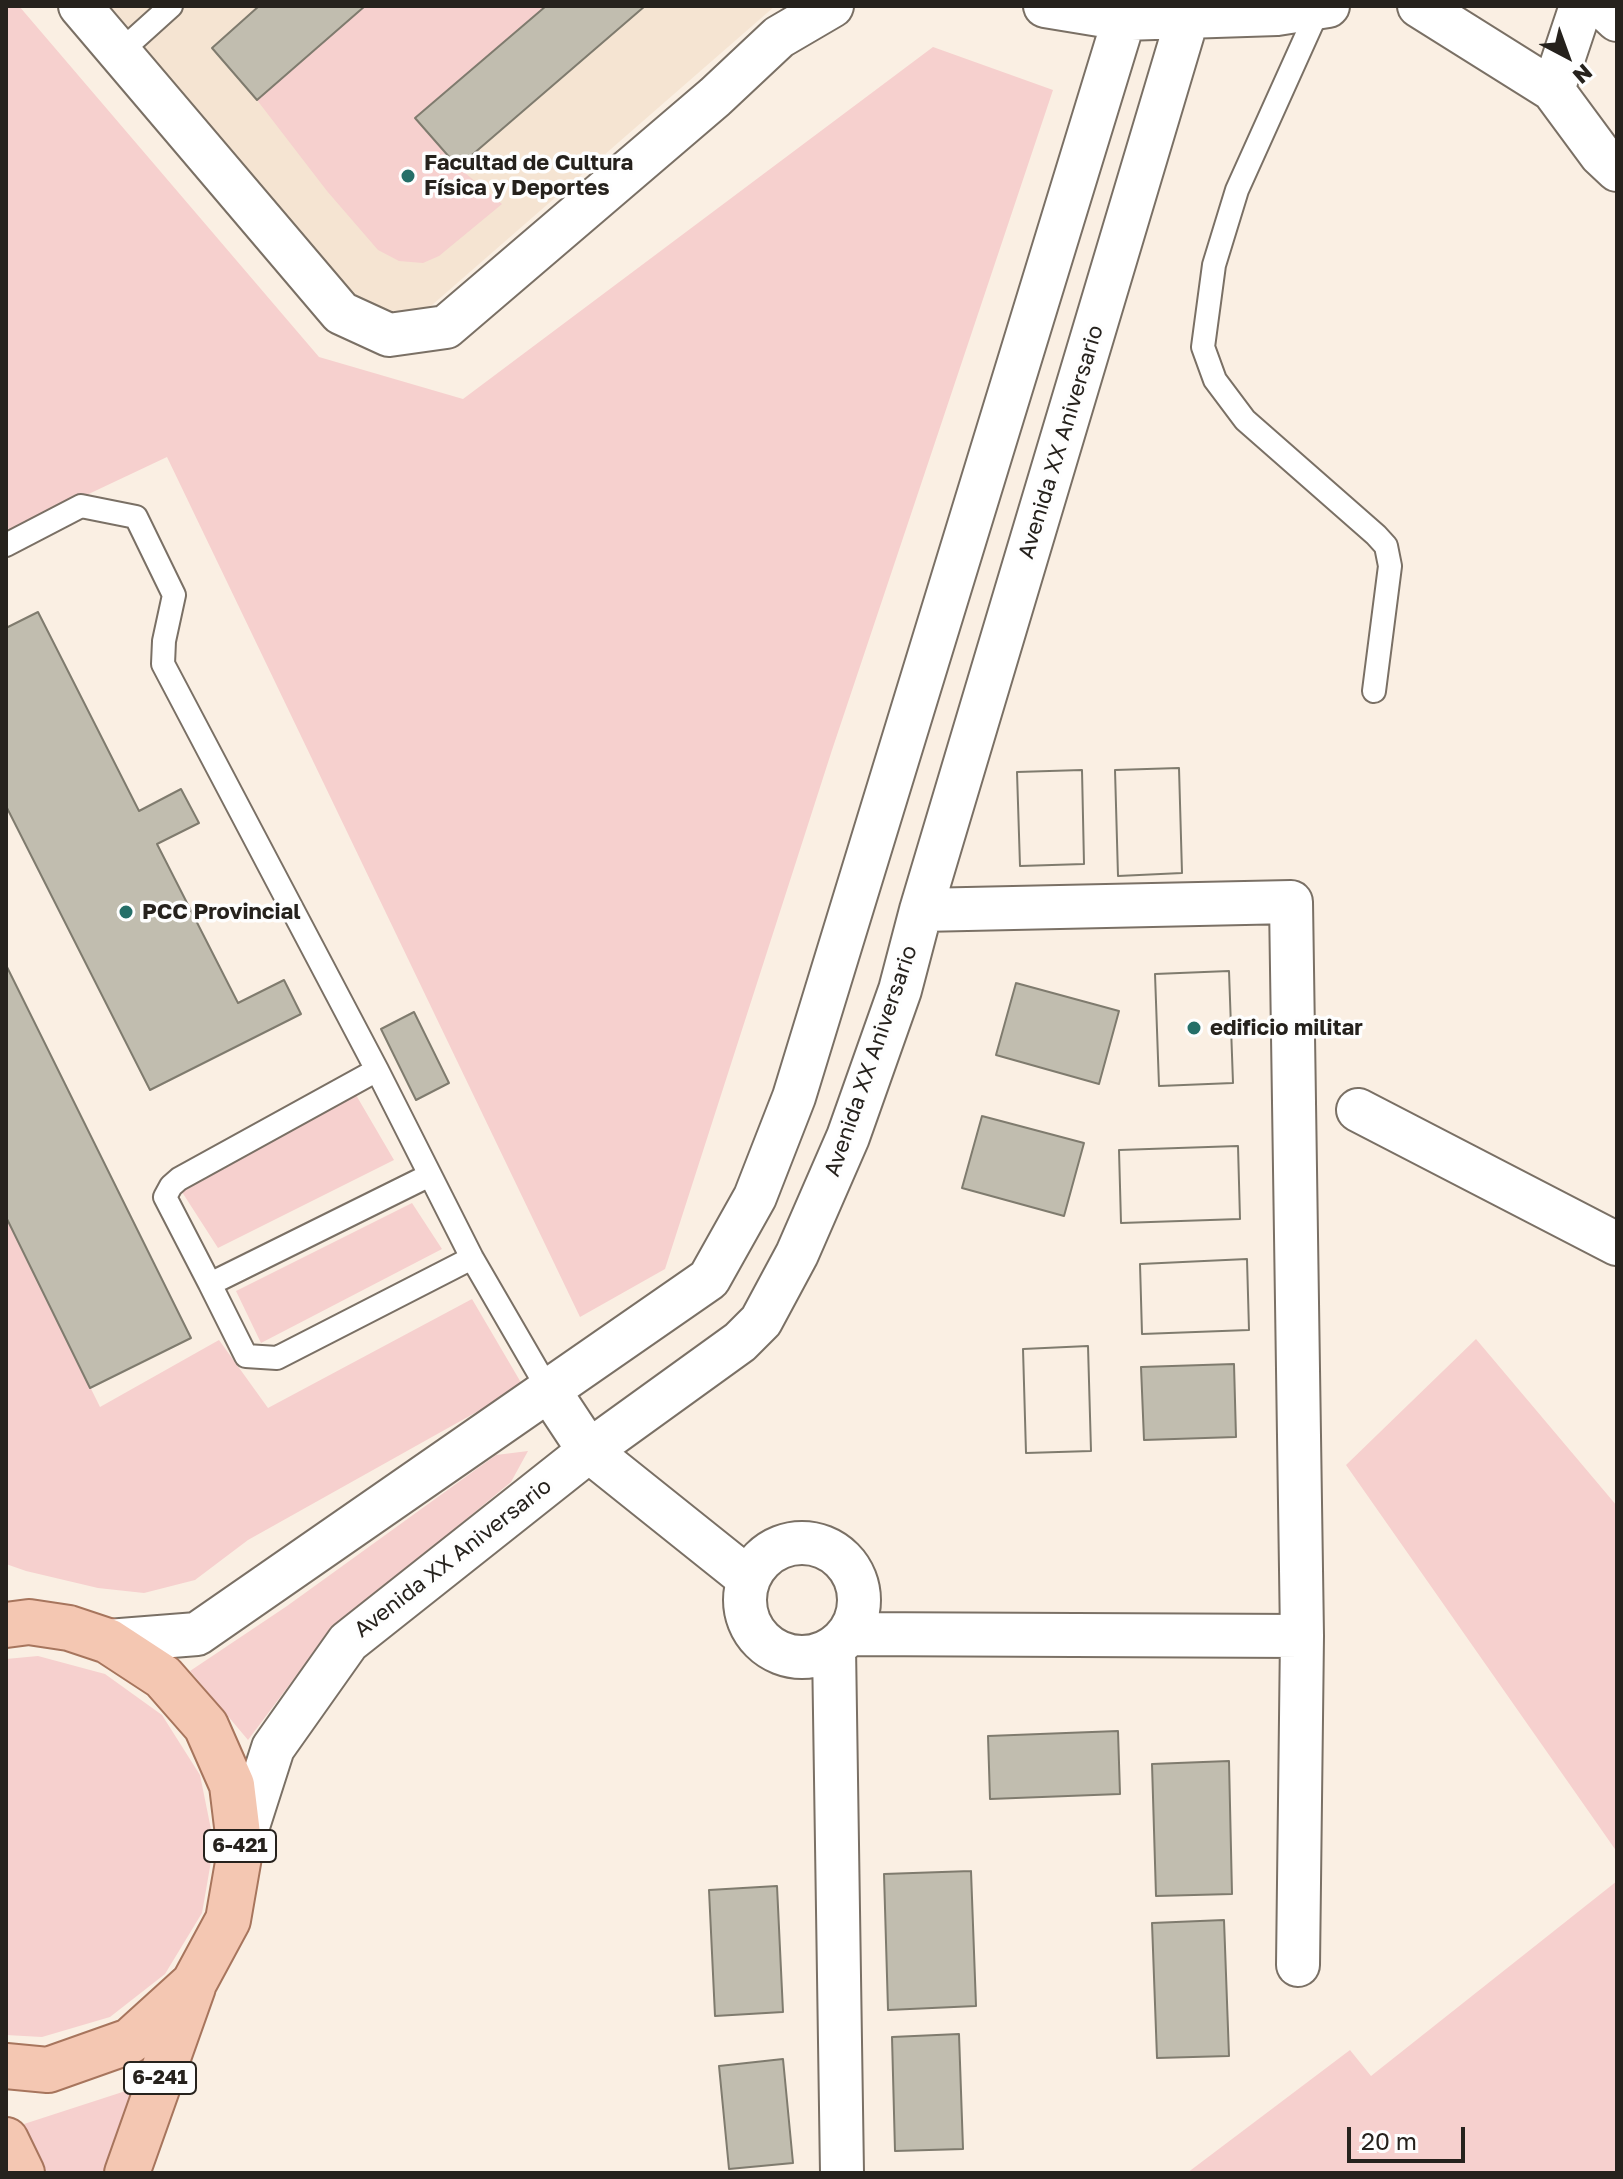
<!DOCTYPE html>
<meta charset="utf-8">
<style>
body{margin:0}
#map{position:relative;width:1623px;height:2179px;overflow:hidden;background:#faefe3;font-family:"Golos Text",sans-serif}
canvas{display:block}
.frame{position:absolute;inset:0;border:8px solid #26221d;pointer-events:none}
.north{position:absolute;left:1527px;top:16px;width:80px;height:80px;-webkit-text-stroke:6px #fefefe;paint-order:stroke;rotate:139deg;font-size:22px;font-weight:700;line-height:32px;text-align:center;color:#26221d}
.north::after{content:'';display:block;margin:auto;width:28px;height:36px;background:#26221d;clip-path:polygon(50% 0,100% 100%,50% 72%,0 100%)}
.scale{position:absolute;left:1347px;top:2127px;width:118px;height:36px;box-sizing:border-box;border:4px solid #26221d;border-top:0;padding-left:10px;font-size:24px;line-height:28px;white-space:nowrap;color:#26221d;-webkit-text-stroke:6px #fefefe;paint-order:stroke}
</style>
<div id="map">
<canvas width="1623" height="2179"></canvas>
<div class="frame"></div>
<div class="north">N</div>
<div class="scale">20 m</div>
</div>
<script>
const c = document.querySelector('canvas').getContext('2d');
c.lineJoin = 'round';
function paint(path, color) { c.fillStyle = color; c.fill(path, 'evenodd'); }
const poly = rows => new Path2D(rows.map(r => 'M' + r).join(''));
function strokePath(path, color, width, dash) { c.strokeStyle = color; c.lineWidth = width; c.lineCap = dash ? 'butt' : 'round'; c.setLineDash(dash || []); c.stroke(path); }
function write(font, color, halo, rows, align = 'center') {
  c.font = font + ' "Golos Text",sans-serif'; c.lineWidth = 7; c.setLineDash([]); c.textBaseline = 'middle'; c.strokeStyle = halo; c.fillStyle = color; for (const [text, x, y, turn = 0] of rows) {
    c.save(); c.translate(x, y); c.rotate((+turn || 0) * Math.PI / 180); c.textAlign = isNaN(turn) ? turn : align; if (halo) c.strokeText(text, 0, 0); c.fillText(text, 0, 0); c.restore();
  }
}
const built = poly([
 [88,6,775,6,385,346]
]);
const green = poly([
 [6,6,19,6,319,357,463,399,933,47,1053,90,832,750,665,1269,580,1317,167,457,6,533],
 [365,6,546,6,415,118,458,167,502,204,439,256,423,263,399,261,378,250,327,191,257,100],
 [356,1095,394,1160,218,1248,182,1192],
 [412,1203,442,1249,261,1343,236,1291],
 [6,1217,100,1407,219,1340,268,1408,472,1299,523,1386,248,1540,195,1580,144,1593,98,1588,26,1571,6,1564],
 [1476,1339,1617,1506,1617,1852,1346,1465],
 [528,1451,511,1482,326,1636,248,1740,190,1671,287,1606,496,1455],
 [38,1656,105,1674,162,1715,200,1775,214,1844,202,1913,165,1974,110,2017,42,2037,6,2035,6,1659],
 [1617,1881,1617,2173,1187,2173,1350,2050,1371,2076],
 [141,2086,110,2173,43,2173,24,2124]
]);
const building = poly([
 [259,6,365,6,257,100,212,48,259,6],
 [546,6,645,6,458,167,415,118,546,6],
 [38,612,139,811,181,789,199,823,157,844,238,1003,284,980,301,1014,150,1090,6,806,6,628,38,612],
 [1179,768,1182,873,1118,876,1115,770,1179,768],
 [1179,768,1182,873,1118,876,1115,770,1179,768],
 [1082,770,1084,864,1020,866,1017,772,1082,770],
 [1082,770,1084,864,1020,866,1017,772,1082,770],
 [6,965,191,1338,90,1388,6,1217,6,965],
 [1229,971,1233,1083,1159,1086,1155,974,1229,971],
 [1229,971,1233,1083,1159,1086,1155,974,1229,971],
 [1016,983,1119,1011,1099,1084,996,1055,1016,983],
 [414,1012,449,1083,416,1100,381,1029,414,1012],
 [982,1116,1084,1143,1064,1216,962,1188,982,1116],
 [1238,1146,1240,1219,1121,1223,1119,1150,1238,1146],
 [1238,1146,1240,1219,1121,1223,1119,1150,1238,1146],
 [1247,1259,1249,1330,1142,1334,1140,1264,1247,1259],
 [1247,1259,1249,1330,1142,1334,1140,1264,1247,1259],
 [1088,1346,1091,1451,1026,1453,1023,1349,1088,1346],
 [1088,1346,1091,1451,1026,1453,1023,1349,1088,1346],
 [1234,1364,1236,1437,1144,1440,1141,1367,1234,1364],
 [1118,1731,1120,1794,990,1799,988,1736,1118,1731],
 [1229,1761,1232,1894,1156,1896,1152,1764,1229,1761],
 [971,1871,976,2006,888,2010,884,1874,971,1871],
 [777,1886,783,2012,715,2016,709,1890,777,1886],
 [1224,1920,1229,2056,1157,2058,1152,1923,1224,1920],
 [959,2034,963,2149,895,2151,892,2037,959,2034],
 [783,2059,793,2163,729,2169,719,2066,783,2059]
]);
const service = poly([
 [1319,8,1237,190,1214,265,1203,347,1215,380,1245,420,1376,535,1386,546,1390,566,1374,691],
 [120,52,171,6],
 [6,545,81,506,136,517,174,595,164,641,163,664,377,1070,472,1258,548,1389],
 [430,1175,210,1284,246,1356,277,1358,472,1258],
 [210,1284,165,1197,171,1186,179,1179,377,1070]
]);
const minor = poly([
 [80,6,341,313,389,335,446,327,715,97,779,37,832,6],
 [1045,6,1124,19,1277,14,1328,6],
 [1419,6,1553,90,1601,155,1617,170],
 [1602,6,1617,20],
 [1553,90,1581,6],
 [921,910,1291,902,1302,1636,1298,1965],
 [1358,1110,1617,1244],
 [548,1389,589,1451,749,1579],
 '745 1600a57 57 0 1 1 114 0a57 57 0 1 1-114 0Z',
 [848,1634,1302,1636],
 [108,1641,197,1634,709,1279,755,1197,794,1097,1124,19],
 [834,1647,842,2173],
 [240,1851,273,1748,348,1642,589,1451,740,1342,761,1321,797,1254,848,1137,900,990,921,910,1188,16]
]);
const primary = poly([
 [6,1625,29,1622,69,1628,108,1641,163,1677,206,1726,232,1785,240,1851,228,1920,194,1983,130,2041,48,2070,6,2066],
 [6,2140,22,2173],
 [127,2173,193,1987]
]);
const markers = [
 [408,176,8,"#256f68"],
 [126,912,8,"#256f68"],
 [1194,1028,8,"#256f68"]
];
const shields = [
 [240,1846,72],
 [160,2078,72]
];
const shieldNames = [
 ["6-421",240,1846],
 ["6-241",160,2078]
];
const poiNames = [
 ["Facultad de Cultura",424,163],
 ["Física y Deportes",424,188],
 ["PCC Provincial",142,912],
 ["edificio militar",1210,1028]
];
const streetNames = [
 ["Avenida XX Aniversario",1061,442,-73],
 ["Avenida XX Aniversario",871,1061,-71],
 ["Avenida XX Aniversario",453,1558,-38]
];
paint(built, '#f5e4d2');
paint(green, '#f6d0ce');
paint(building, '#c1bdaf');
strokePath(building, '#7f7b6e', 2);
strokePath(service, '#7a7065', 26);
strokePath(minor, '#7a7065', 46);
strokePath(primary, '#a7755d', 48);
strokePath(service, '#fff', 22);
strokePath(minor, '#fff', 42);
strokePath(primary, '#f4c7b2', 44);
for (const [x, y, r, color] of markers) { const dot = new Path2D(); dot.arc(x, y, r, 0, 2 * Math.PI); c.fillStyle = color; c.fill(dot); strokePath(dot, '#fefefe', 3); }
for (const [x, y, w] of shields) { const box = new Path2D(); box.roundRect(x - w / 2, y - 16, w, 32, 6); c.fillStyle = '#fefefe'; c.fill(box); strokePath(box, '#26221d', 2); }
write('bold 20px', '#26221d', null, shieldNames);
write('bold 22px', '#26221d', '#fefefe', poiNames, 'left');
write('22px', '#26221d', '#fefefe', streetNames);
</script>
